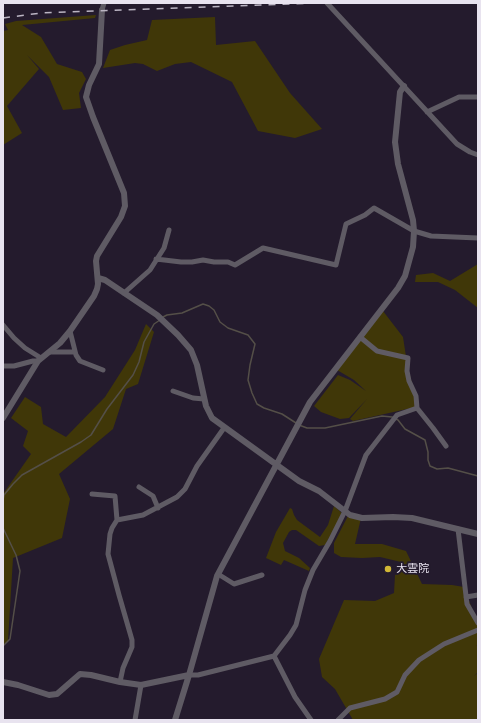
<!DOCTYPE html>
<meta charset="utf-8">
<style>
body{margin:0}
#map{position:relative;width:481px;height:723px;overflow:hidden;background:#241b2d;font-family:Poppins,sans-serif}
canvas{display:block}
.frame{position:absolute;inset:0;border:4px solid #e8e3ef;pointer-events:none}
</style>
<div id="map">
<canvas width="481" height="723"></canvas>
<div class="frame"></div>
</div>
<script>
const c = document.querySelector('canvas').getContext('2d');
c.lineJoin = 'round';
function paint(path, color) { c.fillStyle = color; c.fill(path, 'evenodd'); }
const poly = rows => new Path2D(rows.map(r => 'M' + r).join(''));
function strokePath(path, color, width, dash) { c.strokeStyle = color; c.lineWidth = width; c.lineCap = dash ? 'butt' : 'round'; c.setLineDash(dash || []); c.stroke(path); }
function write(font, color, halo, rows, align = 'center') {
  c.font = font + ' Poppins,"Noto Sans JP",sans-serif'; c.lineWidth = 3.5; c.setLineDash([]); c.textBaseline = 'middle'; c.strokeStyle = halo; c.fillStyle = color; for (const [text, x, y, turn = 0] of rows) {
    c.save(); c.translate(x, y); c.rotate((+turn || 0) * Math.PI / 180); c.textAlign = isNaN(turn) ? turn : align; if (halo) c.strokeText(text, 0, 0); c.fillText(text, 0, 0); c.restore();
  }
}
const green = poly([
 [96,15,95,18,22,25,41,37,57,64,82,72,86,79,79,93,81,108,63,110,49,77,27,55,39,69,7,106,22,133,3,145,3,31,8,30,5,24,16,21],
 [215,17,216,45,255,41,290,93,322,129,295,138,258,131,232,82,191,62,175,64,157,71,143,64,135,63,103,68,110,50,125,45,147,40,152,20],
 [478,264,478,308,455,290,438,282,415,282,416,275,433,273,450,281],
 [383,311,403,337,407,363,414,392,416,407,353,421,350,419,367,399,349,418,340,419,321,412,314,406,338,375,350,380,366,391,354,380,337,370],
 [146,324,154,332,138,384,126,389,113,429,59,474,70,499,62,538,13,558,8,641,3,645,3,494,31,454,23,446,28,431,11,418,25,397,41,407,43,424,66,437,105,397,135,350],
 [334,506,343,514,325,545,319,546,296,530,292,530,289,532,283,543,285,551,299,558,310,568,309,571,284,560,281,565,266,558,276,532,290,508,292,509,294,515,297,520,320,537,328,525],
 [349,514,361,518,355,544,382,544,406,551,422,584,452,585,464,587,478,625,478,644,476,646,478,645,478,672,474,676,478,673,478,720,353,720,335,689,322,677,319,659,344,600,375,601,394,593,395,575,400,574,401,562,380,557,362,558,341,557,334,553,334,543]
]);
const stream = poly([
 [163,317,167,315,182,313,203,304,209,306,214,310,220,322,228,328,248,335,255,344,250,365,248,380,252,393,257,404,264,408,282,414,296,423],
 [299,425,307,428,325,428,382,416,392,417,398,420,405,429,425,440,428,452,428,460,430,466,437,469,448,468,478,476],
 [3,500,4,495,13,484,22,475,81,442,91,435,107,409,133,375,139,362,144,342,154,324,160,320],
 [3,528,16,555,20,571,10,639,3,646]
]);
const minor = poly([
 [327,3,457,144,470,152,478,155],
 [102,10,104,3],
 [427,112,459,97,478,97],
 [156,259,181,262,192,262,203,260,214,262,228,262,235,265,263,248,336,265,346,224,365,215,374,208,414,231,431,236,478,238],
 [124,293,150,270,164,248,169,230],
 [3,325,14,338,25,348,41,358],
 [70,331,76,355,80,361,103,370],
 [360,337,377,351,408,358,407,371,409,381,416,396,417,408],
 [49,352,75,352],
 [3,366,14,366,33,361,38,361],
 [173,391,193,398,204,399],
 [139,487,153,496,158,508],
 [92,494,115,496,117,520],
 [458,529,467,604,478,623],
 [218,574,234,584,262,575],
 [466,597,478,595],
 [274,656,295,697,311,720],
 [189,675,198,675,274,656,290,635,296,625,305,590,313,570,330,541,345,511,366,455,397,415,417,408,433,428,446,446],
 [120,682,123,668,132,647,132,640,119,595,108,554,110,534,112,528,117,520,143,515,177,497,185,489,197,466,224,428],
 [135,720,141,685],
 [338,720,350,708,385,699,397,692,405,675,419,660,444,644,478,630]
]);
const tertiary = poly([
 [98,278,105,280,157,315,178,335,191,350,197,365,206,406,212,418,299,481,319,491,350,515,362,518,393,517,412,518,478,534],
 [3,418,38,361,60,343,70,331,94,296,97,289,98,284,96,261,97,256,121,217,125,206,124,193,93,117,86,97,89,85,99,64,102,10],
 [3,682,18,685,49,695,57,694,80,674,91,675,120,682,141,685,189,675],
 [175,720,189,675,217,576,310,402,398,288,405,276,413,247,414,231,413,220,398,164,395,142,400,92,404,86]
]);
const rail = poly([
 [3,18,41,13,316,3]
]);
const markers = [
 [388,569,4,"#d1b736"]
];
const poiNames = [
 ["大雲院",396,569]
];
paint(green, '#403708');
strokePath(stream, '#544f48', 1.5);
strokePath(minor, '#5f5b64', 5);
strokePath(tertiary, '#5f5b64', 6);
strokePath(rail, '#bbb5c3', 1.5, [7, 7]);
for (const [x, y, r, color] of markers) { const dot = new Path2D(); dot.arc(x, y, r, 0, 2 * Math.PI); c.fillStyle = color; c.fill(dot); strokePath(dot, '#241b2d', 1.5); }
write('11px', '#e8e3ef', '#241b2d', poiNames, 'left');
</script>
